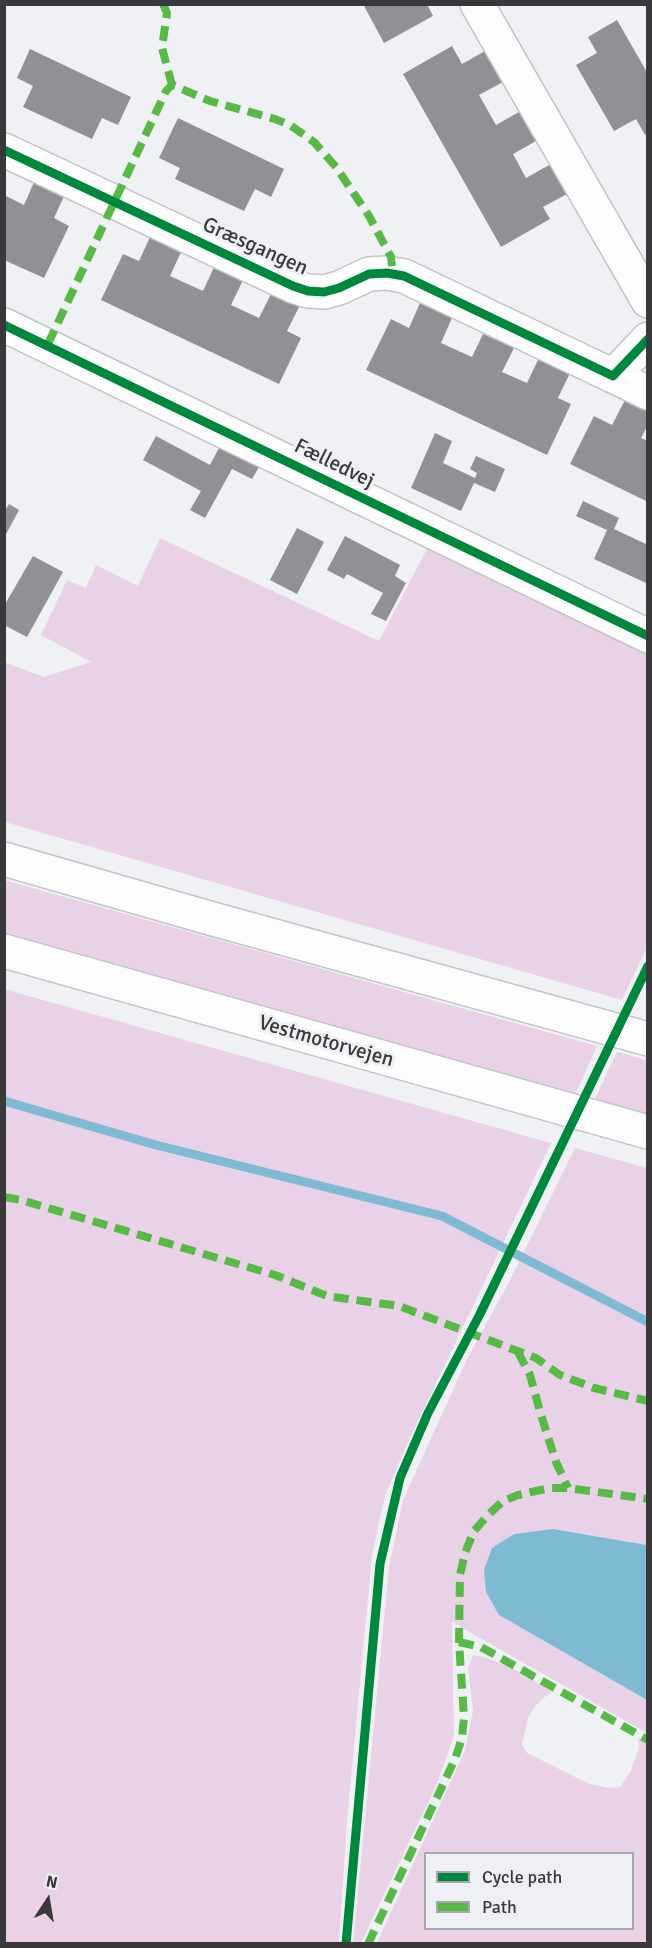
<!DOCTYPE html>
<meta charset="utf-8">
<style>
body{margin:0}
#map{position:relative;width:652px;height:1948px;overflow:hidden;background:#f0f1f5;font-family:Signika,sans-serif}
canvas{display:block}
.frame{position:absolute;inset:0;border:6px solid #39393c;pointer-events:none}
.legend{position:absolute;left:424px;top:1852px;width:210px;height:78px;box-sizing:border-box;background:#eff0f6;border:2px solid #a6a7ac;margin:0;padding:8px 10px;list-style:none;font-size:18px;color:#39393c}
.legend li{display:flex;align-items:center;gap:12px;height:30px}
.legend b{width:30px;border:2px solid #a6a7ac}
.north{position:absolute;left:18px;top:1870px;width:60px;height:60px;-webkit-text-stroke:4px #eff0f6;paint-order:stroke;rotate:12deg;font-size:16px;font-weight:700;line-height:24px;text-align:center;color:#39393c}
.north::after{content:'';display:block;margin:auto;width:21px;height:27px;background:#39393c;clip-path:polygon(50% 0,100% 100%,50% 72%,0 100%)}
</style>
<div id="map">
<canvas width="652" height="1948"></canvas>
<div class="frame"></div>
<ul class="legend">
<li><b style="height:8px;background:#00873e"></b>Cycle path</li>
<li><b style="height:8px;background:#58b947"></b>Path</li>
</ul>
<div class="north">N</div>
</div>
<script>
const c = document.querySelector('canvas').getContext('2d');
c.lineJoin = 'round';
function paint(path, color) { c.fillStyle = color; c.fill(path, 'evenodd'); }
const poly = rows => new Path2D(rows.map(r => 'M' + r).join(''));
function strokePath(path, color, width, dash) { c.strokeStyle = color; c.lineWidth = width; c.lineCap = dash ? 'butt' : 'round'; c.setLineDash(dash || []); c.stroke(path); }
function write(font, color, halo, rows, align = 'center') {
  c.font = font + ' Signika,sans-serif'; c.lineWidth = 6; c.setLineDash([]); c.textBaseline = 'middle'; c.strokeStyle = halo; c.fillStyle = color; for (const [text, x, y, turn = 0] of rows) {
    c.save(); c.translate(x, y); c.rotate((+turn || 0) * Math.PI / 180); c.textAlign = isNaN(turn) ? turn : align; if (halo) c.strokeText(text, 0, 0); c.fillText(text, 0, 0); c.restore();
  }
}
const green = poly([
 [160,538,379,641,429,545,647,651,647,947,622,1000,5,822,4,662,44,677,91,662,41,635,67,580,86,588,96,565,138,586],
 [4,880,597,1046,576,1093,305,1022,5,934],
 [4,989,551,1143,408,1442,385,1496,372,1555,347,1821,339,1943,5,1943],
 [617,1052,647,1060,647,1116,594,1101],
 [575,1148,647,1168,647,1545,553,1529,499,1615,647,1700,647,1733,452,1622,454,1736,436,1786,361,1943,353,1944,389,1567,403,1500,467,1359,509,1282],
 [473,1655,484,1657,512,1668,554,1692,547,1695,536,1705,528,1718,522,1744,527,1753,589,1784,609,1788,620,1787,630,1773,639,1748,638,1737,647,1742,647,1943,377,1943,465,1750,473,1711,468,1668],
 [426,1854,632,1854,632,1928,426,1928]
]);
const water = poly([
 [553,1529,647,1545,647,1700,499,1615,486,1592,484,1570,492,1548,514,1534]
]);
const stream = poly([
 [4,1101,156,1145,442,1216,648,1322]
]);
const building = poly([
 [363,4,427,4,433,16,384,43],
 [617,20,648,74,648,133,645,135,636,119,614,131,576,65,597,53,588,37],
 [452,46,462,64,485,51,503,82,479,95,496,125,519,112,536,141,513,154,526,178,551,164,567,194,543,207,550,219,501,247,403,74],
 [30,49,131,97,118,125,102,118,92,139,23,107,33,86,17,78],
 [178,118,284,169,271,197,255,189,244,211,175,179,180,168,159,158],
 [35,180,65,194,54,218,69,226,44,278,4,260,4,195,24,205],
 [151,235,182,250,170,276,203,291,215,265,244,278,231,305,259,318,272,292,300,305,287,331,301,338,279,384,101,300,123,254,139,261],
 [420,303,452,318,441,343,472,357,483,334,514,348,502,372,527,383,539,358,570,373,558,398,571,404,547,455,366,370,391,319,409,328],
 [625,400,648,411,648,425,641,438,648,441,648,502,570,464,594,416,612,425],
 [435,433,452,441,443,463,475,478,477,473,470,469,476,456,505,469,495,492,474,483,461,511,411,488],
 [156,436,210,465,220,446,259,467,252,479,232,469,205,518,190,510,201,491,143,460],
 [583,501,619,518,614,529,648,545,646,583,594,559,607,530,576,516],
 [9,504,19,510,4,538,4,512],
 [297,528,324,542,297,594,270,580],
 [345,536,400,565,395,576,406,583,386,621,371,614,383,593,347,574,344,579,327,570],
 [33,556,63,572,27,637,4,625,4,606]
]);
const minor = poly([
 [477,4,648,301],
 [4,150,293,286,308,291,324,292,339,288,369,274,387,273,404,276,613,376,648,339],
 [4,325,648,636],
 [613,376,648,393]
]);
const highway = poly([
 [4,859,213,919,648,1039],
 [4,951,648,1132]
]);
const quiet = poly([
 [163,4,167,13,162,48,172,85],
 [48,344,166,91,172,85,210,101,275,119,290,125,314,142,336,167,369,216,391,257,393,274],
 [4,1197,21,1200,275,1275,327,1296,399,1306,536,1358,560,1375,594,1388,648,1401],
 [518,1352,530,1375,541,1415,556,1462,568,1488],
 [459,1642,481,1647,648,1740],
 [368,1944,455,1759,462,1738,464,1717,459,1642,460,1575,465,1553,474,1531,488,1515,503,1501,518,1495,550,1488,568,1488,648,1499]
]);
const cycleway = poly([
 [4,150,293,286,308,291,324,292,339,288,369,274,387,273,404,276,613,376,648,339],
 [4,325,648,636],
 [346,1944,380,1564,400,1478,428,1413,480,1314,648,966]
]);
const streetNames = [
 ["Græsgangen",255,247,24],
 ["Fælledvej",334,464,26],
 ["Vestmotorvejen",326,1042,16]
];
paint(green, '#e9d2e7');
paint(water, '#7fbad3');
strokePath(stream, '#7fbad3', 9);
paint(building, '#909194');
strokePath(minor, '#c2c3c6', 36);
strokePath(highway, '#c2c3c6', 36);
strokePath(minor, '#fdfdfe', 33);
strokePath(highway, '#fdfdfe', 33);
strokePath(quiet, '#58b947', 8, [15, 8]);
strokePath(cycleway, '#00873e', 9);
write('21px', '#39393c', '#eff0f6', streetNames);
</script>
